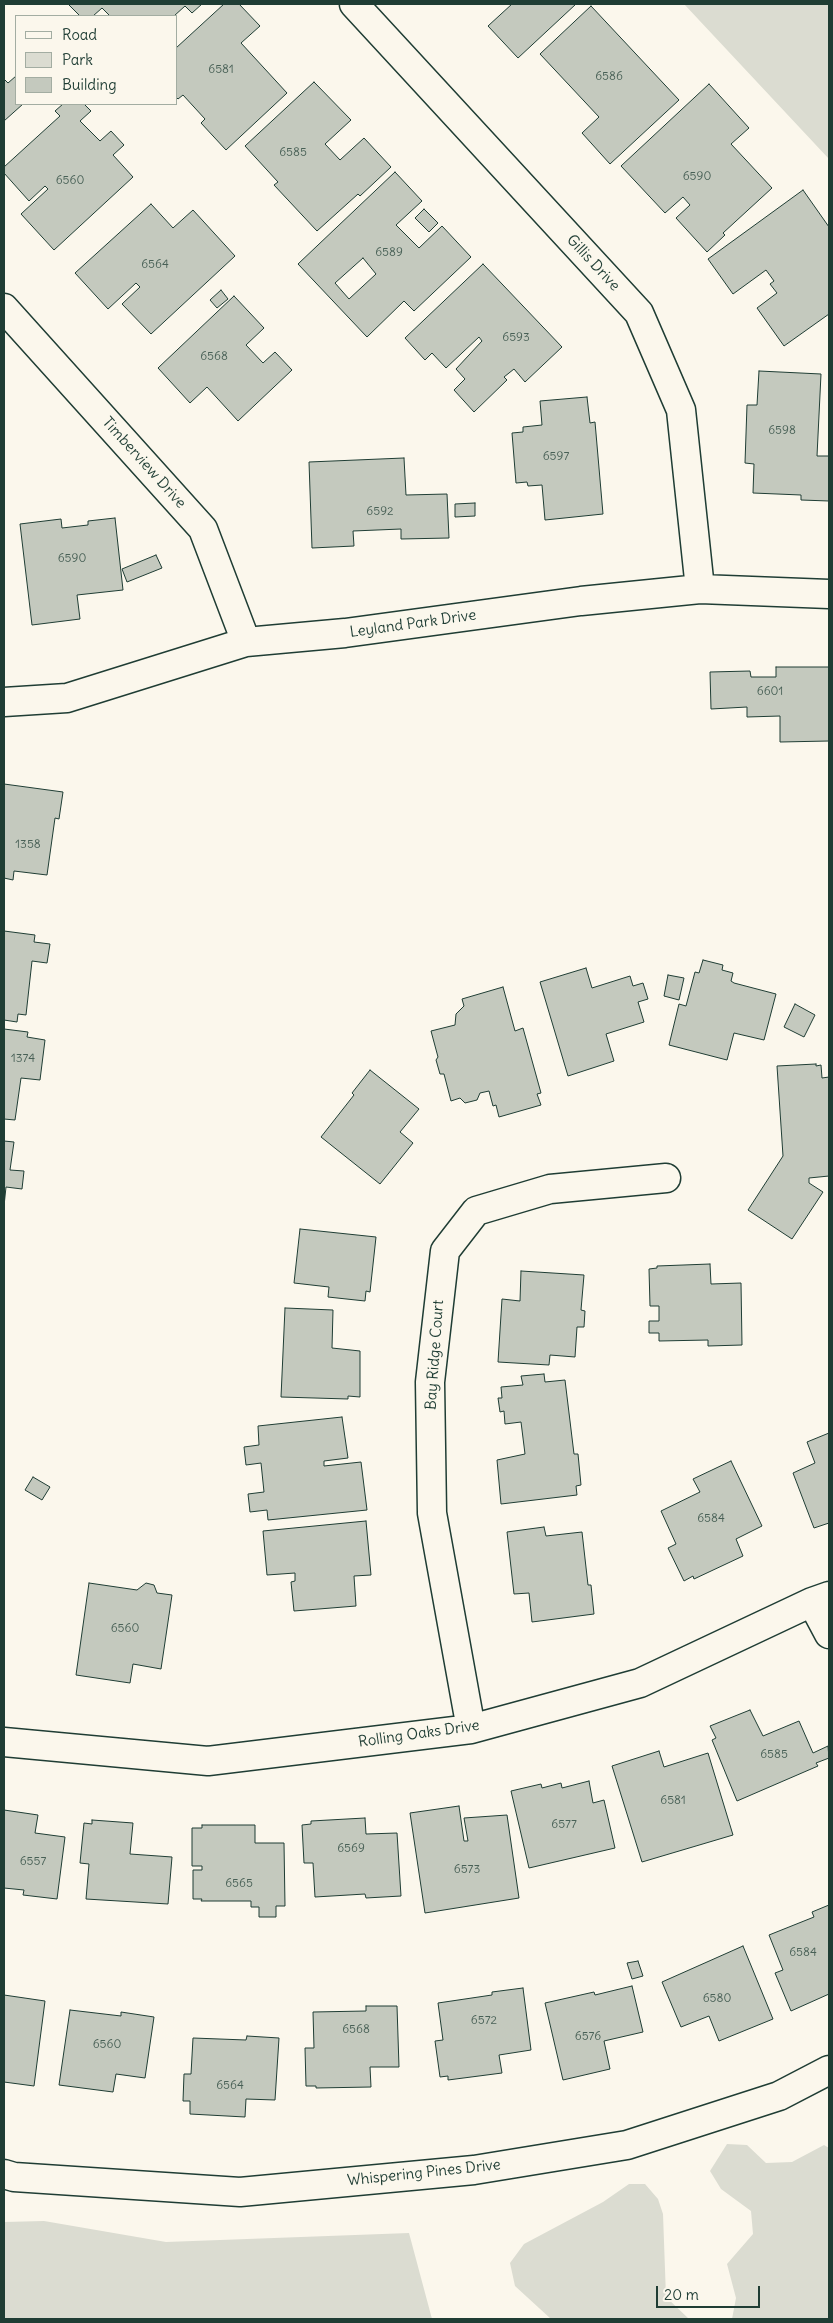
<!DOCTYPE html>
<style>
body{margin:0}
#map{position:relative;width:833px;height:2323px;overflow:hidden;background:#fbf7ec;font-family:Delius,sans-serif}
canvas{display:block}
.frame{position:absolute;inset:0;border:5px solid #1f3d34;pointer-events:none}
.legend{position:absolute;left:15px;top:15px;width:162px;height:90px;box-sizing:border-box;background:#fbf7ec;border:1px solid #a3ada2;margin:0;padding:6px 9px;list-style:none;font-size:15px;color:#1f3d34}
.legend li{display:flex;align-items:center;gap:10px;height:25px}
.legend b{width:25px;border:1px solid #a3ada2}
.scale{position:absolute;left:656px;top:2286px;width:104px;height:22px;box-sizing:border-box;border:2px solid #1f3d34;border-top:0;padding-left:6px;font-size:15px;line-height:18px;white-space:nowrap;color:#1f3d34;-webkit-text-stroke:4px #fbf7ec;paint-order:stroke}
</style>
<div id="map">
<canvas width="833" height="2323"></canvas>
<div class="frame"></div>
<ul class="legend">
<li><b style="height:6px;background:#fbf7ec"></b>Road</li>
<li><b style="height:14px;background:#dbdcd1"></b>Park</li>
<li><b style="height:14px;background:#c4c9be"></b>Building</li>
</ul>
<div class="scale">20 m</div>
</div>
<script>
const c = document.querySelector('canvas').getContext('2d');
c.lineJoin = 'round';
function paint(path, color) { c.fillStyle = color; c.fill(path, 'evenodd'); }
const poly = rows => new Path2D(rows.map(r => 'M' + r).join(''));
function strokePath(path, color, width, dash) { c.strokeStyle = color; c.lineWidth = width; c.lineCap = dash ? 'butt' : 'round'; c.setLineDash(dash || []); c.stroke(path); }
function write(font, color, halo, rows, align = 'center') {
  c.font = font + ' Delius,sans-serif'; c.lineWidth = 5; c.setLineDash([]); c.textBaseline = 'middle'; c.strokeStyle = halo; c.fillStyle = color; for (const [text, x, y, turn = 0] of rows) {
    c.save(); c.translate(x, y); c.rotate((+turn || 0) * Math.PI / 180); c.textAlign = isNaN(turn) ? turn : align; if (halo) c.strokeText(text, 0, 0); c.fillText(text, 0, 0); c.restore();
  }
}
const green = poly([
 [684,4,829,4,829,159],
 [727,2144,747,2145,766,2163,792,2162,824,2145,829,2148,829,2319,732,2319,736,2298,727,2264,753,2234,751,2211,721,2189,710,2171],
 [629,2184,645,2184,658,2199,663,2214,666,2297,689,2319,551,2319,515,2286,510,2263,524,2244,603,2202],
 [44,2221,166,2242,409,2233,432,2319,4,2319,4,2222]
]);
const building = poly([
 [68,4,202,4,192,13,185,6,174,16,110,16,102,8,93,16,80,16,68,4],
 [224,4,239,4,260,26,241,43,287,93,226,150,201,123,205,119,183,95,178,99,176,97,176,48,224,4],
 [512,4,576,4,518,58,488,26,512,4],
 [591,6,679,100,610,164,582,133,599,117,540,54,591,6],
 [16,76,16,104,23,104,4,121,4,79,8,83,16,76],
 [314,82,351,120,325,144,340,160,364,138,391,167,360,196,358,194,317,231,274,185,278,182,245,146,314,82],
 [709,84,749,128,731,144,772,188,723,233,725,235,707,252,676,218,690,205,683,197,665,213,621,166,709,84],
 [63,104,84,104,91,111,80,121,100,141,111,131,124,145,113,155,133,177,54,250,21,214,48,189,45,186,29,201,4,173,4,167,60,116,55,111,63,104],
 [395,172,422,201,396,225,419,248,442,226,471,257,414,311,404,301,367,337,298,264,395,172],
 [363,258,376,274,349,299,335,283,363,258],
 [803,190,829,227,829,314,784,346,757,308,777,293,770,284,774,281,766,270,733,294,708,259,803,190],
 [151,204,173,228,193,210,235,256,151,334,122,304,140,287,136,283,108,309,75,273,151,204],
 [424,209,438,223,429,232,415,218,424,209],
 [483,264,562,347,525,382,514,369,504,377,507,380,474,412,454,390,465,379,456,369,482,341,479,337,446,368,432,353,425,360,405,338,483,264],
 [221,290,228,299,217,308,210,300,221,290],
 [234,296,264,328,246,345,263,363,275,352,292,370,238,421,207,387,190,403,158,368,234,296],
 [759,371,821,374,817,456,829,456,829,501,801,500,801,495,753,493,754,464,745,463,747,405,757,405,759,371],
 [587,397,590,423,595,422,603,514,545,520,542,485,528,486,527,482,516,483,512,433,523,432,523,427,542,425,540,401,587,397],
 [404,458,406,495,447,494,449,538,401,539,401,529,353,531,354,546,312,548,309,462,404,458],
 [475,503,475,516,455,517,455,504,475,503],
 [115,518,123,590,77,595,80,619,32,625,20,524,61,519,62,528,88,525,88,521,115,518],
 [156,555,162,568,127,582,122,569,156,555],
 [776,667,829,667,829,741,780,742,780,716,747,717,747,707,711,709,710,672,750,671,751,677,776,677,776,667],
 [4,784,63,792,59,819,55,818,47,875,14,871,13,880,4,878,4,784],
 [4,931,35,935,34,942,50,944,47,963,32,961,26,1015,18,1014,17,1022,4,1020,4,931],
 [703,960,723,965,722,970,733,973,731,981,734,983,776,994,764,1040,734,1033,727,1060,669,1045,679,1004,686,1006,695,972,699,973,703,960],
 [586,968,592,988,630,976,633,986,643,983,648,999,638,1002,644,1022,606,1034,614,1061,568,1076,540,982,586,968],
 [668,975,684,978,679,1000,664,996,668,975],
 [503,987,515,1031,523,1028,541,1093,537,1094,541,1105,499,1117,496,1105,493,1106,489,1091,480,1093,477,1100,465,1103,460,1098,451,1101,444,1074,440,1074,436,1060,438,1057,431,1031,455,1025,456,1014,464,1006,462,999,503,987],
 [795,1004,815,1015,804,1037,784,1027,795,1004],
 [4,1029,28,1032,27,1037,45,1040,40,1080,21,1078,15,1120,4,1119,4,1029],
 [816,1064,816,1066,821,1065,822,1078,829,1077,829,1176,809,1178,809,1183,823,1192,792,1239,748,1210,783,1156,777,1066,816,1064],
 [370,1070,419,1109,400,1132,413,1143,380,1184,321,1137,354,1095,352,1093,370,1070],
 [4,1141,14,1142,10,1170,24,1171,22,1189,6,1187,4,1206,4,1141],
 [300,1229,376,1237,370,1292,366,1291,365,1301,328,1297,329,1287,294,1283,300,1229],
 [710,1264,711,1284,741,1283,742,1345,708,1346,708,1340,659,1341,659,1333,649,1333,649,1321,659,1321,659,1306,650,1306,649,1269,657,1268,657,1266,710,1264],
 [521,1271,584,1275,581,1310,585,1311,584,1327,577,1327,575,1357,550,1355,549,1365,498,1362,502,1299,520,1301,521,1271],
 [285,1308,333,1310,332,1348,360,1351,360,1397,348,1396,348,1399,281,1397,285,1308],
 [544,1374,545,1382,565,1380,574,1454,578,1454,581,1485,576,1486,577,1495,501,1504,497,1460,525,1454,521,1422,505,1424,504,1411,500,1412,498,1398,502,1398,501,1387,523,1385,521,1376,544,1374],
 [342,1417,348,1458,324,1461,324,1466,361,1462,367,1510,268,1520,267,1510,250,1512,248,1494,264,1492,261,1463,246,1465,244,1447,259,1445,258,1426,342,1417],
 [829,1433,829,1523,814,1528,793,1473,815,1463,807,1442,829,1433],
 [731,1461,762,1526,736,1539,743,1556,694,1579,693,1576,684,1581,668,1548,676,1544,661,1511,700,1492,693,1479,731,1461],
 [33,1477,50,1487,42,1500,25,1490,33,1477],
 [366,1521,371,1575,354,1576,356,1606,294,1611,291,1582,295,1581,295,1573,267,1575,263,1531,366,1521],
 [544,1527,546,1536,582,1532,588,1585,591,1585,594,1614,532,1622,529,1593,514,1594,507,1532,544,1527],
 [89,1583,137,1590,146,1583,154,1585,157,1593,172,1595,161,1669,133,1664,130,1683,76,1675,89,1583],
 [750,1710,763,1736,799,1721,813,1753,828,1746,829,1758,816,1763,818,1766,737,1801,712,1740,716,1738,710,1726,750,1710],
 [659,1751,664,1767,708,1753,733,1835,642,1862,612,1766,659,1751],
 [589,1781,593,1803,604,1800,615,1848,529,1868,511,1791,541,1784,542,1788,561,1783,562,1788,589,1781],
 [459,1806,464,1841,468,1841,464,1818,507,1815,519,1898,425,1913,410,1813,459,1806],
 [4,1810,38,1815,35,1833,65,1837,57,1899,23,1895,24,1890,4,1888,4,1810],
 [365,1818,366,1834,397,1833,401,1896,366,1898,365,1894,315,1897,313,1863,304,1863,302,1825,311,1824,311,1821,365,1818],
 [92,1820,133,1823,130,1854,172,1857,168,1904,86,1899,89,1864,80,1863,84,1823,92,1824,92,1820],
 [202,1825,255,1825,255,1843,284,1843,285,1906,276,1906,276,1917,259,1917,259,1907,251,1907,251,1901,201,1901,202,1899,193,1899,193,1870,202,1870,202,1866,192,1866,192,1828,202,1828,202,1825],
 [829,1905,829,1994,791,2011,775,1973,783,1970,769,1935,814,1917,812,1912,829,1905],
 [743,1946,773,2019,719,2041,709,2016,681,2027,662,1982,743,1946],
 [638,1961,643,1976,632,1979,627,1963,638,1961],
 [632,1986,643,2032,604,2041,610,2069,563,2080,545,2003,594,1992,595,1995,632,1986],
 [523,1988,531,2050,499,2055,502,2073,448,2080,448,2076,440,2077,435,2041,443,2040,438,2003,492,1995,492,1992,523,1988],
 [4,1995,45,2001,34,2086,4,2082,4,1995],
 [366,2006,397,2006,399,2067,370,2067,371,2087,316,2088,316,2086,306,2086,305,2048,314,2048,313,2012,366,2011,366,2006],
 [70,2010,121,2016,121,2012,154,2017,145,2078,116,2074,113,2092,59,2085,70,2010],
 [247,2036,279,2038,275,2100,246,2099,245,2117,190,2114,190,2101,183,2101,184,2074,191,2074,193,2038,246,2040,247,2036]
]);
const minor = poly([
 [354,4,639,313,681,410,700,589],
 [4,308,203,529,246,642],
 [4,702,67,698,246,642,345,633,581,601,700,589,829,594],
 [812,1602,829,1634],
 [471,1729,432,1513,430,1382,445,1251,476,1211,550,1189,666,1178],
 [4,1742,208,1761,471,1729,640,1683,812,1602,829,1596],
 [4,2174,14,2177,240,2192,474,2170,627,2145,779,2096,829,2070]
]);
const numberNames = [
 ["6581",221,70],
 ["6586",609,77],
 ["6585",293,153],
 ["6590",697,177],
 ["6560",70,181],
 ["6589",389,253],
 ["6564",155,265],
 ["6593",516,338],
 ["6568",214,357],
 ["6598",782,431],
 ["6597",556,457],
 ["6592",380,512],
 ["6590",72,559],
 ["6601",770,692],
 ["1358",28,845],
 ["1374",23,1059],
 ["6584",711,1519],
 ["6560",125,1629],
 ["6585",774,1755],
 ["6581",673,1801],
 ["6577",564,1825],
 ["6569",351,1849],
 ["6557",33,1862],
 ["6573",467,1870],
 ["6565",239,1884],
 ["6584",803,1953],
 ["6580",717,1999],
 ["6572",484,2021],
 ["6568",356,2030],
 ["6576",588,2037],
 ["6560",107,2045],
 ["6564",230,2086]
];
const streetNames = [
 ["Gillis Drive",593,263,47],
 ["Timberview Drive",144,463,48],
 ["Leyland Park Drive",413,624,-8],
 ["Bay Ridge Court",435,1355,-86],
 ["Rolling Oaks Drive",419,1734,-8],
 ["Whispering Pines Drive",424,2173,-6]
];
paint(green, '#dbdcd1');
paint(building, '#c4c9be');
strokePath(building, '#1f3d34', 1);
strokePath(minor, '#1f3d34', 31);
strokePath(minor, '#fbf7ec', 28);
write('12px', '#486056', null, numberNames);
write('15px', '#1f3d34', '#fbf7ec', streetNames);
</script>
